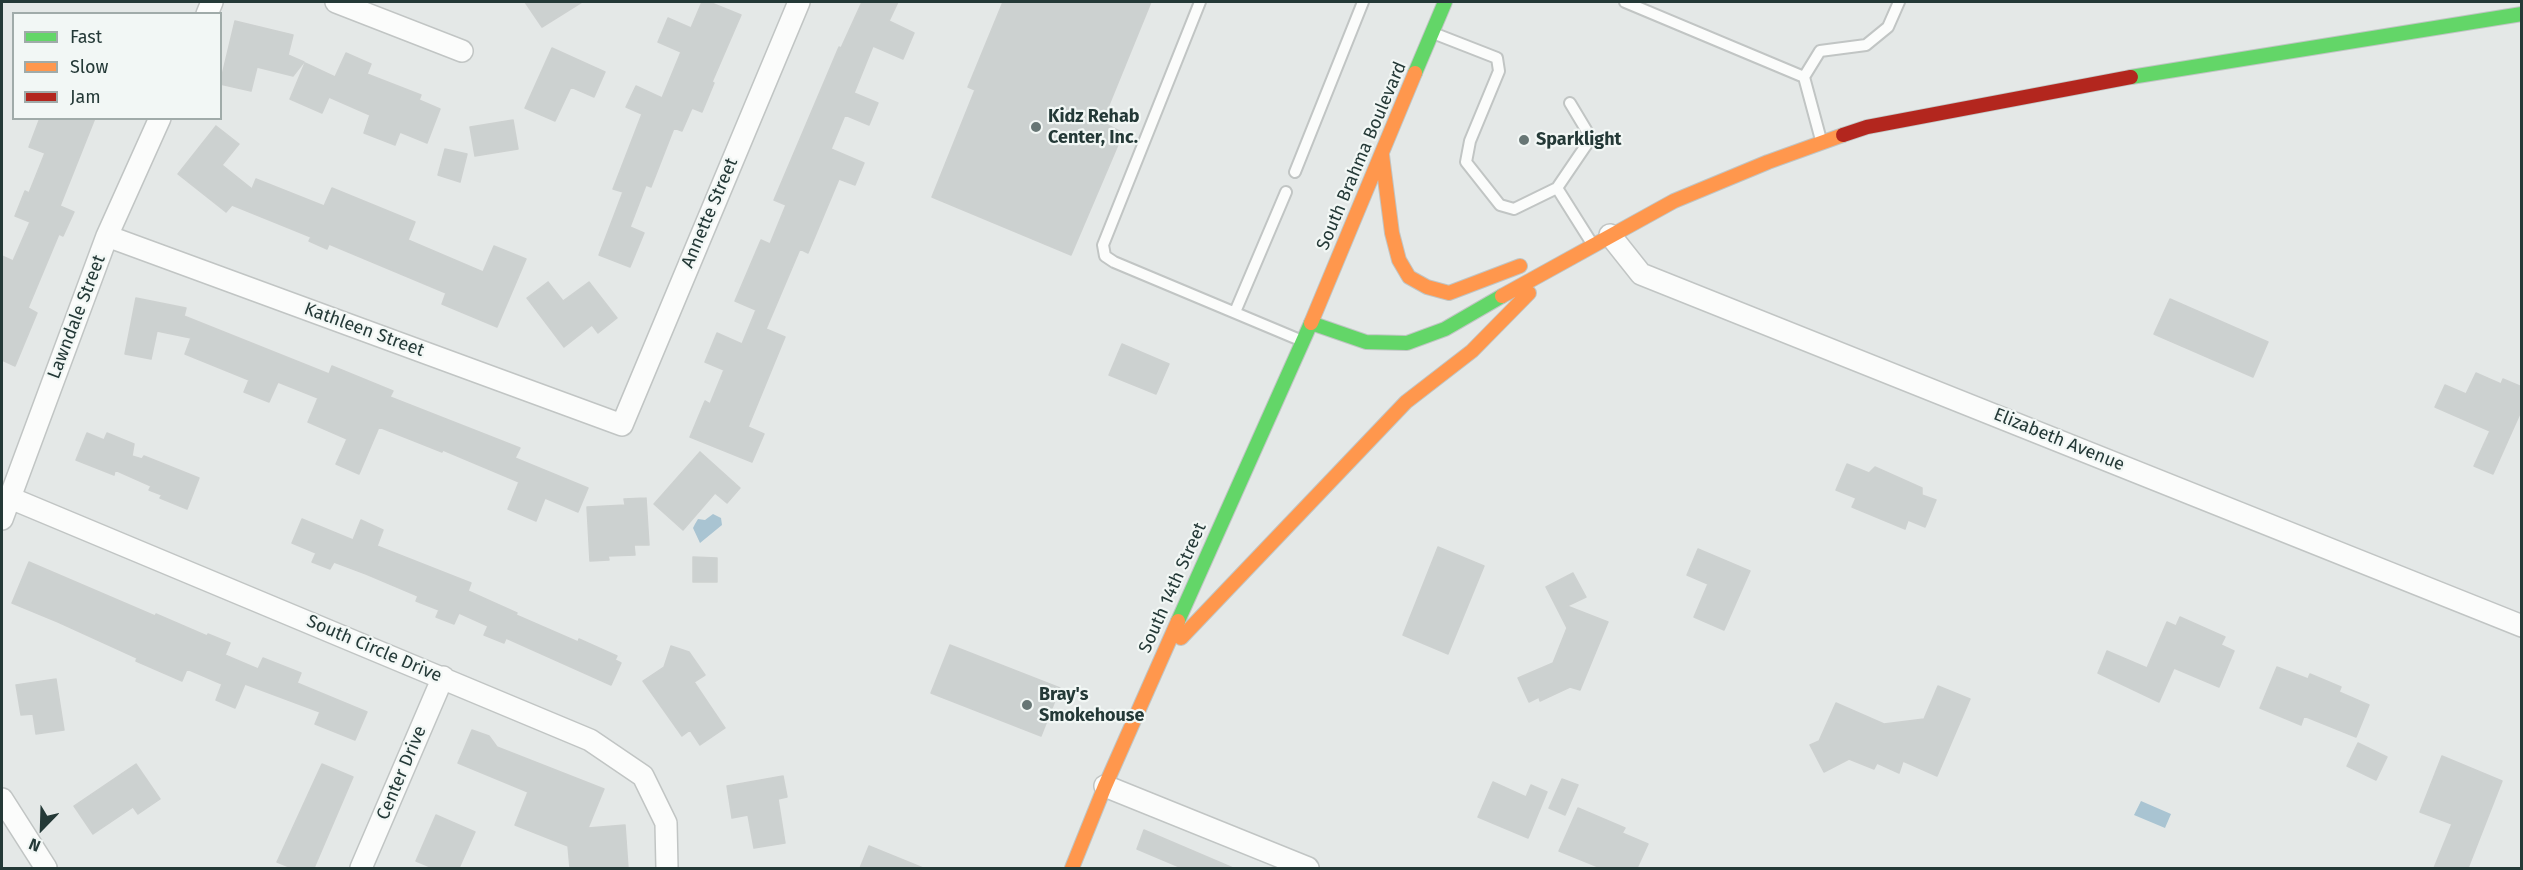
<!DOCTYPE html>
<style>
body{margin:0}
#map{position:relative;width:2523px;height:870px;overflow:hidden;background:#e4e8e7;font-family:"Fira Sans",sans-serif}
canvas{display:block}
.frame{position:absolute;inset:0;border:3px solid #243937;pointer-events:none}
.legend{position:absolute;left:12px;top:12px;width:210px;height:108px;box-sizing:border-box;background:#f2f7f5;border:2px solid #a0aba9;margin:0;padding:8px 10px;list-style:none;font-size:18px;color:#243937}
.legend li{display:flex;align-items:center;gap:12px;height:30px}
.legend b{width:30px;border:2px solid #a0aba9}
.north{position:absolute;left:12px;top:798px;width:60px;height:60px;-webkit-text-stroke:4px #f2f7f5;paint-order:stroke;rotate:203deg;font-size:16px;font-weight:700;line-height:24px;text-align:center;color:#243937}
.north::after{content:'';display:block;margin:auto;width:21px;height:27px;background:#243937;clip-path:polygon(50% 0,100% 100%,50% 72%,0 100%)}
</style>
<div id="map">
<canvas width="2523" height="870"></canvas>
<div class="frame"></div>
<ul class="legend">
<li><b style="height:8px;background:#63d668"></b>Fast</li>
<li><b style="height:8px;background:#ff974d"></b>Slow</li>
<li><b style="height:8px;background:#b3261e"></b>Jam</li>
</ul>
<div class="north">N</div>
</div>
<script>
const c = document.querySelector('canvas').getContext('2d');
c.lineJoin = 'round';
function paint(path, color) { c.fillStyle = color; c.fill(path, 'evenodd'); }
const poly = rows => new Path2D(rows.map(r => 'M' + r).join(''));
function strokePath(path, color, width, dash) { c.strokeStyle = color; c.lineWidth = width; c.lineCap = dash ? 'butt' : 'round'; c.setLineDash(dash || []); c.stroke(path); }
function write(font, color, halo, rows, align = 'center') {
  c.font = font + ' "Fira Sans",sans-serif'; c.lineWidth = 4.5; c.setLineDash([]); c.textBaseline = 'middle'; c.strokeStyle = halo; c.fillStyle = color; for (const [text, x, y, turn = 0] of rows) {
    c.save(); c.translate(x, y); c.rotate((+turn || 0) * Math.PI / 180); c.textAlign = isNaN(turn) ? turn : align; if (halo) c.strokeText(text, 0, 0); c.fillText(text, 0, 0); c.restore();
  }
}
const water = poly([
 [713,514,721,518,722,525,700,543,693,528,695,524,698,519,705,520],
 [2141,801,2171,814,2165,828,2134,815]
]);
const building = poly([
 [525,2,582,2,542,27,525,2],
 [702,2,709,2,741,15,712,82,714,83,702,112,692,108,682,131,674,128,651,187,646,185,630,227,644,233,630,267,599,255,623,192,613,189,642,114,626,107,636,86,662,98,681,52,658,42,668,18,691,28,702,2],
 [862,2,898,2,889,21,914,33,903,59,873,46,854,93,878,103,869,125,845,115,831,149,864,163,855,185,839,179,808,253,800,249,766,329,785,337,748,427,764,434,752,462,690,437,705,401,710,404,724,370,705,362,717,333,742,344,756,310,735,301,761,240,770,244,786,205,774,200,839,47,841,48,862,2],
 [1003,2,1151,2,1102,122,1123,133,1071,255,932,197,975,90,968,87,1003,2],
 [235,21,293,35,288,55,304,62,293,76,257,67,251,91,220,84,235,21],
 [552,48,605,72,594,97,571,87,555,121,525,108,552,48],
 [346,53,371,64,367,74,421,95,419,100,440,109,427,143,400,132,395,145,364,133,370,115,329,97,322,113,290,99,305,63,335,77,346,53],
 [40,118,95,118,60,206,74,212,63,236,59,234,28,308,37,313,15,366,2,360,2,256,13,261,30,222,15,216,25,191,29,193,45,153,29,147,40,118],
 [513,120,518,149,475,156,470,127,513,120],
 [216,126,239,144,222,165,252,189,256,179,324,206,332,188,415,222,408,240,483,272,494,246,526,259,497,327,442,304,446,293,329,244,327,249,309,241,311,237,232,205,226,212,178,174,216,126],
 [445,149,467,154,460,182,438,175,445,149],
 [548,282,563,301,589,282,617,318,598,333,592,325,564,347,527,298,548,282],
 [136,298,186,308,184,316,329,374,332,366,393,391,390,397,520,448,515,458,588,488,578,512,545,498,536,521,508,509,519,482,443,450,442,452,379,427,359,474,336,464,347,439,308,422,318,398,278,382,269,402,244,392,249,380,185,354,191,338,157,331,151,359,125,354,136,298],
 [2170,299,2268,342,2253,377,2154,334,2170,299],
 [1122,344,1169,364,1156,394,1109,375,1122,344],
 [2476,373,2501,384,2503,379,2522,387,2522,409,2493,474,2474,466,2490,431,2435,407,2445,385,2466,394,2476,373],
 [87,433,104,440,107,433,134,444,132,456,142,459,144,456,199,478,187,509,160,498,162,495,149,490,151,486,115,470,114,475,76,460,87,433],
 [700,452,740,488,727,503,715,493,683,530,654,504,700,452],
 [1847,464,1869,473,1875,467,1922,488,1922,495,1936,500,1925,527,1908,520,1905,529,1852,507,1856,498,1836,490,1847,464],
 [646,498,649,545,634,545,635,555,608,556,609,560,590,561,587,507,625,505,624,499,646,498],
 [302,519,353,540,361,520,383,530,377,546,471,583,468,591,517,613,516,615,578,642,579,639,617,656,615,660,621,663,611,685,506,638,504,643,484,635,488,626,459,613,454,624,436,617,439,610,416,601,418,596,366,574,334,562,330,569,312,562,316,553,292,543,302,519],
 [1438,547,1484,566,1448,654,1403,635,1438,547],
 [1698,549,1750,571,1724,630,1694,617,1708,584,1687,575,1698,549],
 [693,557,717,558,717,582,693,582,693,557],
 [29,562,155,616,156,614,207,636,208,634,230,643,225,655,258,669,263,658,301,673,297,683,367,712,355,740,315,724,320,712,245,684,235,708,216,700,222,684,187,669,182,681,136,661,137,658,58,622,12,603,29,562],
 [1573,573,1586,597,1567,606,1608,622,1580,690,1570,687,1540,701,1539,697,1529,702,1518,678,1553,663,1567,628,1546,587,1573,573],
 [2180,617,2225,637,2221,645,2234,651,2219,687,2174,668,2159,702,2098,673,2107,651,2147,668,2167,622,2176,626,2180,617],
 [950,645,1060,688,1041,736,931,693,950,645],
 [671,646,689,652,705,675,694,682,725,728,700,745,690,730,682,736,643,681,664,667,671,646],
 [2277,667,2308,679,2310,674,2341,687,2339,692,2369,705,2356,737,2304,716,2301,725,2260,708,2277,667],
 [56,679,64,730,36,734,33,714,21,715,16,685,56,679],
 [1938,686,1970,699,1937,776,1903,761,1899,773,1877,763,1874,769,1849,759,1824,772,1810,745,1819,741,1836,703,1884,724,1924,719,1938,686],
 [472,730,489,736,497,747,604,789,588,828,625,825,628,868,570,868,568,846,515,825,528,792,458,763,472,730],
 [2358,743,2387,757,2376,780,2347,766,2358,743],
 [2442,756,2502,781,2468,868,2434,868,2452,824,2420,812,2442,756],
 [136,764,160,799,138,814,133,807,93,834,74,806,136,764],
 [322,764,353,777,314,868,292,868,277,862,322,764],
 [783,776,787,797,778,799,785,843,754,848,748,815,732,818,727,786,783,776],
 [1562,779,1578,785,1565,815,1549,808,1562,779],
 [1493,782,1526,797,1531,785,1547,792,1528,838,1478,817,1493,782],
 [1578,808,1625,828,1622,833,1648,844,1637,868,1601,868,1559,851,1578,808],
 [436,815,475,832,459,868,433,868,416,861,436,815],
 [1144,830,1233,868,1182,868,1137,849,1144,830],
 [869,846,923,868,860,868,869,846]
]);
const lane = poly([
 [1200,2,1103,245,1105,256,1114,262,1300,340],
 [1625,2,1804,77,1821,140],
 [1433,33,1497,58,1499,71,1470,141,1466,162,1500,205,1514,209,1557,188,1591,242],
 [1804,77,1820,51,1866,45,1888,27,1899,2],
 [1295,172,1363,2],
 [1557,188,1591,138,1570,103],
 [1235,312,1286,192]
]);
const street = poly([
 [336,2,462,51],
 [207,14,212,2],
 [1610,235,1641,274,2522,626],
 [107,236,622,425,799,2],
 [8,497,590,740,643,776,666,823,667,868],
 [2,519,107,236,160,118],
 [1105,786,1308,868],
 [2,799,46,868],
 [361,868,443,677]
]);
const fast = poly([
 [1415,73,1445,2],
 [2131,77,2522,14],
 [1178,621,1311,323,1366,342,1407,343,1445,329,1502,296]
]);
const slow = poly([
 [1382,155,1392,233,1399,260,1409,277,1427,287,1449,293,1520,266],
 [1502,296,1674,201,1768,162,1843,135],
 [1311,323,1415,73],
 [1181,638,1406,402,1472,351,1529,293],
 [1072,868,1105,786,1178,621]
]);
const jam = poly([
 [1843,135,1867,127,2131,77]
]);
const markers = [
 [1036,127,6,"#677675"],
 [1524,140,6,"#677675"],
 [1027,705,6,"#677675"]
];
const poiNames = [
 ["Kidz Rehab",1048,117],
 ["Center, Inc.",1048,138],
 ["Sparklight",1536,140],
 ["Bray's",1039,695],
 ["Smokehouse",1039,716]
];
const streetNames = [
 ["South Brahma Boulevard",1362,156,-67],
 ["Annette Street",710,213,-67],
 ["Lawndale Street",77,317,-69],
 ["Kathleen Street",364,330,20],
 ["Elizabeth Avenue",2059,440,22],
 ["South 14th Street",1173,588,-66],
 ["South Circle Drive",374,649,23],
 ["Center Drive",402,773,-67]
];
paint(water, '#a9c4d2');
paint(building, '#ccd1d0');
strokePath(building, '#cdd1d0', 1.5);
strokePath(lane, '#c1c5c4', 14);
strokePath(street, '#c1c5c4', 24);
strokePath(fast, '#c0c5c4', 16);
strokePath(slow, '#c0c5c4', 16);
strokePath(jam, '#c0c5c4', 16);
strokePath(lane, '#fbfcfb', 10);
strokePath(street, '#fbfcfb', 21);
strokePath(fast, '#63d668', 14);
strokePath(slow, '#ff974d', 14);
strokePath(jam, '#b3261e', 14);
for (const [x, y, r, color] of markers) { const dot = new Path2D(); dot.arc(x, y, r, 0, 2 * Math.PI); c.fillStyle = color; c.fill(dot); strokePath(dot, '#f2f7f5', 2); }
write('bold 18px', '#243937', '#f2f7f5', poiNames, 'left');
write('18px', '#243937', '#f2f7f5', streetNames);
</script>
